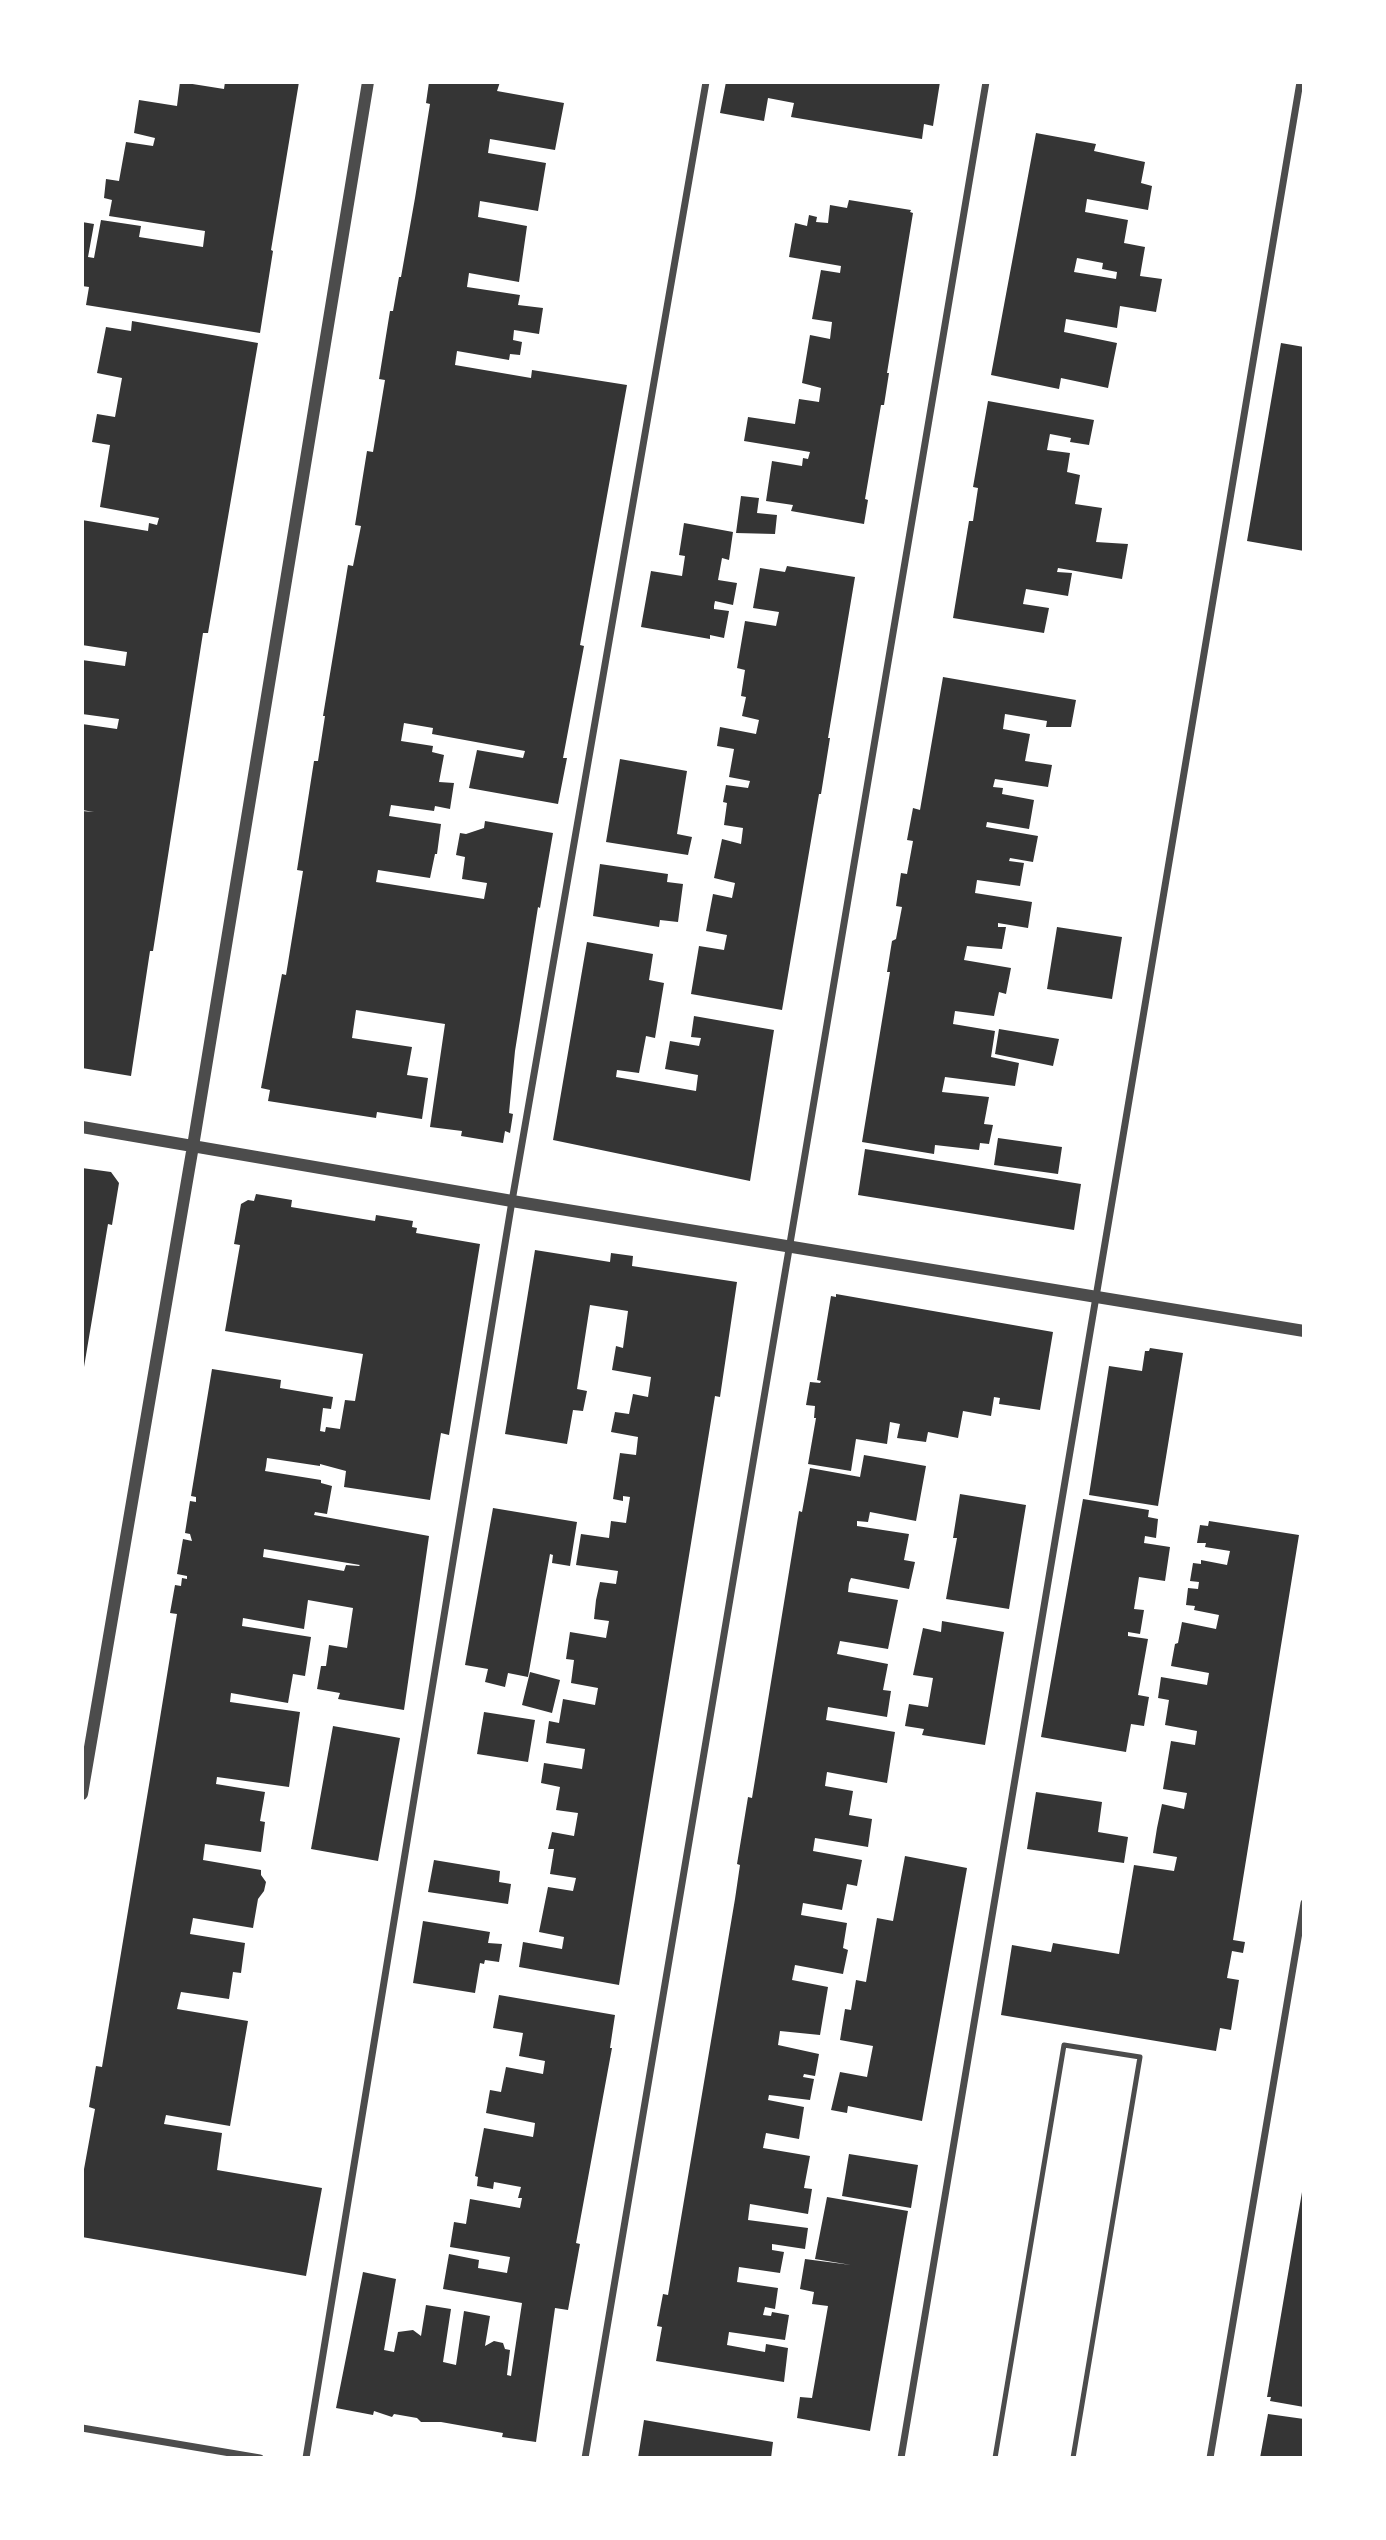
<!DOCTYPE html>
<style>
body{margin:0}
#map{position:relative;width:1386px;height:2540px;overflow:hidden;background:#fff;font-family:"Exo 2",sans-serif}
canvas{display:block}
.frame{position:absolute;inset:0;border:84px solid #fff;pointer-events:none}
</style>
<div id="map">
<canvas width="1386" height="2540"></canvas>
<div class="frame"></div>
</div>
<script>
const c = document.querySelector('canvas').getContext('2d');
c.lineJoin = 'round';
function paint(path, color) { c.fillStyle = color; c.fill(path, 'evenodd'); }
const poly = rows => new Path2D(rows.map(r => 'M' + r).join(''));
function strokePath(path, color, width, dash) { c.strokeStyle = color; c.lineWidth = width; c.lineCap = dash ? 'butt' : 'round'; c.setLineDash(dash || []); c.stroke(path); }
const building = poly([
 [180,82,224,89,225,82,299,82,271,250,273,251,260,333,86,305,89,287,82,286,82,222,94,224,88,257,94,258,101,220,141,226,139,237,203,247,205,231,109,216,112,200,104,198,106,179,119,181,126,142,153,146,155,138,134,133,139,100,177,106],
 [429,82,500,82,497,91,564,103,555,150,490,139,488,153,546,163,538,211,480,201,478,217,527,226,519,282,469,273,467,287,520,295,518,305,543,308,539,334,514,330,513,340,522,342,520,355,510,354,509,360,457,351,455,365,531,378,532,370,627,385,580,645,584,646,563,758,567,758,558,804,469,788,477,750,523,758,525,751,432,734,433,728,404,723,401,741,433,746,432,752,444,755,439,782,454,783,450,809,435,806,434,811,391,805,389,816,441,824,437,854,435,854,430,878,378,870,376,882,484,899,487,883,462,879,465,857,456,855,460,833,466,834,484,828,485,821,553,833,540,908,538,907,515,1051,509,1113,513,1114,510,1133,505,1131,503,1143,461,1136,462,1131,430,1127,445,1024,356,1010,352,1038,412,1047,407,1075,428,1078,422,1119,377,1112,376,1118,268,1101,270,1090,261,1088,282,974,286,975,303,871,297,870,314,761,318,761,325,716,323,716,348,565,353,566,361,526,355,525,367,451,373,452,385,380,379,379,390,311,393,311,399,277,401,277,415,198,430,104,426,103],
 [726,82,940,82,933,126,924,124,922,139,791,117,794,103,768,98,764,121,720,113],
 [1036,133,1096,144,1094,151,1145,162,1141,183,1152,186,1148,210,1087,199,1085,212,1128,220,1124,243,1145,247,1140,276,1162,279,1156,312,1120,306,1117,328,1066,319,1064,332,1117,343,1108,388,1061,378,1059,389,991,375],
 [1077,258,1103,263,1102,269,1117,272,1116,279,1074,272],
 [849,200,911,210,910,212,913,213,887,373,889,373,884,405,881,405,865,499,868,500,864,524,791,511,793,505,766,501,772,461,802,466,803,458,808,459,810,452,744,441,748,417,795,424,799,399,819,402,821,388,802,383,810,335,830,339,832,322,812,319,821,270,840,273,841,266,789,257,795,223,807,226,809,215,817,217,816,222,828,223,830,205,847,208],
 [132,321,258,343,208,633,203,633,153,951,150,951,131,1076,82,1068,82,811,94,812,82,810,82,724,117,729,119,719,82,714,82,660,125,666,127,652,82,645,82,520,148,531,149,523,157,525,159,518,100,507,110,445,92,442,97,414,115,417,122,378,97,373,106,327,131,331],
 [1281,343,1304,347,1304,551,1247,541],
 [988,401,1094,420,1089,445,1070,442,1071,438,1050,434,1047,450,1070,453,1067,472,1080,475,1075,504,1102,508,1096,542,1128,544,1122,579,1058,568,1057,572,1072,573,1068,596,1026,589,1023,604,1049,608,1044,633,953,618,969,521,973,521,978,488,973,487],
 [741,496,759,498,757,513,777,515,775,534,736,533],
 [684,523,733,532,729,560,722,558,718,580,737,583,733,605,715,601,714,606,714,609,729,611,724,638,710,635,710,639,641,627,651,571,682,576,685,556,679,555],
 [787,566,855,577,828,738,830,738,821,794,819,794,782,1010,691,994,699,946,724,950,727,935,706,931,713,894,732,898,735,883,714,878,722,839,741,844,743,828,724,825,727,803,723,802,726,785,748,788,750,781,729,777,734,749,717,746,720,727,756,734,759,720,742,716,746,697,741,696,745,670,737,668,745,621,776,626,779,612,753,608,760,568,785,572],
 [943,677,1076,700,1071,727,1046,727,1047,721,1005,714,1003,729,1030,734,1025,761,1052,765,1048,787,995,779,993,787,1003,788,1002,794,1034,800,1029,829,987,822,986,827,1038,836,1033,862,1010,858,1009,861,1024,863,1020,886,977,880,975,893,1032,902,1028,928,998,923,998,927,1006,927,1002,949,967,946,964,960,1011,968,1006,994,999,992,994,1016,955,1011,953,1024,995,1031,991,1057,1019,1063,1015,1086,945,1077,942,1092,989,1097,984,1124,993,1125,989,1144,980,1143,979,1150,935,1145,934,1154,862,1142,890,972,887,972,892,941,896,939,902,907,896,906,901,873,907,874,913,841,907,840,913,808,920,810],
 [620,759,687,771,677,834,692,837,688,855,606,842],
 [600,864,668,874,667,882,683,884,678,922,660,920,659,927,593,916],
 [1057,927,1122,937,1112,999,1047,989],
 [587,942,653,954,649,980,664,983,655,1038,646,1036,639,1073,617,1070,616,1077,696,1091,698,1075,665,1069,670,1041,699,1046,701,1038,691,1037,694,1016,774,1030,750,1181,553,1140],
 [999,1029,1059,1039,1053,1066,995,1054],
 [998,1138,1062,1147,1058,1174,994,1165],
 [865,1149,1081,1184,1074,1230,858,1195],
 [82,1168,111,1172,119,1183,112,1225,108,1224,84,1367],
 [256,1194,292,1200,291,1207,375,1221,376,1215,413,1221,412,1227,417,1228,416,1233,480,1244,449,1435,441,1433,430,1500,344,1487,346,1471,320,1464,320,1466,267,1458,266,1466,265,1471,321,1480,321,1483,332,1486,327,1514,315,1512,314,1515,429,1536,404,1710,338,1699,340,1693,317,1689,321,1666,326,1666,329,1645,347,1648,353,1608,308,1600,304,1629,243,1618,242,1626,311,1637,305,1676,293,1674,288,1703,231,1693,230,1702,300,1712,289,1787,217,1777,216,1784,265,1792,260,1821,265,1822,261,1852,205,1844,203,1860,261,1870,261,1875,266,1882,264,1891,258,1899,253,1928,193,1918,190,1934,245,1943,241,1973,233,1972,229,1999,181,1992,179,2000,177,2009,248,2021,230,2126,166,2115,164,2124,222,2133,217,2170,322,2188,306,2276,82,2237,82,2180,95,2109,89,2107,96,2066,102,2067,152,1767,177,1614,170,1613,175,1585,181,1586,182,1578,187,1579,187,1576,177,1574,183,1539,192,1541,190,1534,185,1533,190,1501,196,1502,196,1497,191,1496,212,1369,281,1380,280,1388,333,1397,331,1409,323,1408,320,1431,325,1432,326,1427,340,1429,345,1400,355,1401,363,1354,225,1331,240,1245,234,1244,241,1204,248,1200,254,1201],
 [264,1549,360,1565,359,1566,346,1565,344,1571,263,1557],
 [535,1250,610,1262,611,1253,633,1256,632,1266,737,1282,720,1397,715,1396,619,1985,519,1967,523,1942,562,1949,564,1937,539,1932,548,1887,573,1891,576,1878,550,1874,554,1849,548,1849,552,1832,574,1836,578,1813,556,1810,560,1787,541,1783,544,1763,582,1769,585,1749,546,1743,549,1721,559,1723,563,1699,595,1705,598,1688,571,1683,574,1660,566,1659,570,1632,606,1638,609,1621,594,1619,596,1600,600,1582,616,1584,618,1571,576,1565,581,1534,609,1538,611,1521,626,1523,630,1497,623,1496,623,1501,613,1499,620,1453,636,1455,638,1437,611,1432,615,1412,629,1414,633,1394,648,1397,651,1377,612,1370,616,1346,623,1348,628,1311,590,1305,577,1389,587,1391,583,1411,573,1410,567,1444,505,1434],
 [836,1294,1053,1332,1040,1410,999,1404,1000,1398,994,1397,991,1416,963,1411,958,1438,928,1432,926,1442,897,1438,900,1424,890,1422,887,1444,856,1439,851,1471,808,1464,816,1418,814,1418,815,1406,806,1405,810,1382,820,1383,821,1381,817,1380,831,1296,836,1297],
 [1150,1348,1183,1353,1158,1506,1089,1495,1109,1366,1142,1371,1145,1351,1149,1351],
 [864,1455,926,1466,916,1521,870,1512,868,1522,857,1521,857,1526,909,1534,904,1560,915,1562,909,1589,851,1578,849,1583,848,1592,898,1600,888,1649,840,1641,837,1654,888,1664,883,1690,891,1691,887,1717,828,1707,826,1720,895,1732,887,1783,827,1772,825,1786,853,1791,849,1815,872,1819,868,1847,815,1838,813,1851,862,1860,857,1886,847,1884,842,1910,803,1903,801,1915,847,1923,843,1948,848,1950,843,1974,795,1965,792,1980,828,1987,820,2035,780,2031,778,2045,819,2054,815,2076,804,2074,803,2077,814,2079,810,2100,769,2095,768,2100,804,2107,799,2139,766,2133,763,2148,810,2156,804,2188,812,2189,808,2214,750,2204,748,2220,808,2228,805,2249,772,2244,772,2250,784,2252,780,2273,739,2267,737,2282,778,2288,775,2309,765,2307,763,2315,771,2316,772,2312,789,2315,785,2340,729,2332,727,2345,765,2352,766,2344,788,2348,784,2382,656,2361,662,2327,657,2326,663,2294,668,2295,735,1899,740,1865,737,1864,748,1797,752,1798,799,1511,802,1512,810,1468,860,1477],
 [960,1494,1026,1505,1009,1609,946,1599,957,1538,953,1538],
 [1083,1499,1149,1510,1148,1517,1158,1519,1156,1538,1145,1536,1144,1543,1170,1547,1165,1581,1139,1577,1134,1609,1144,1610,1140,1634,1128,1632,1128,1636,1148,1639,1138,1695,1149,1697,1144,1726,1131,1724,1126,1752,1041,1737],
 [493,1508,577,1522,570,1566,552,1563,553,1555,550,1554,528,1677,508,1673,505,1687,485,1682,488,1669,465,1665],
 [1209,1521,1299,1535,1233,1940,1245,1942,1243,1953,1232,1951,1227,1978,1239,1980,1231,2030,1220,2028,1216,2051,1001,2015,1012,1945,1051,1952,1053,1943,1119,1954,1134,1865,1174,1871,1177,1857,1153,1853,1157,1828,1162,1804,1184,1809,1187,1793,1163,1789,1171,1741,1195,1745,1197,1731,1165,1725,1169,1700,1158,1698,1161,1677,1207,1685,1209,1673,1171,1666,1175,1644,1178,1643,1182,1622,1216,1629,1219,1615,1194,1610,1195,1606,1186,1605,1188,1588,1198,1589,1199,1582,1190,1581,1193,1563,1201,1564,1201,1560,1227,1565,1230,1551,1205,1547,1206,1543,1197,1543,1200,1525,1208,1526],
 [942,1621,1004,1632,985,1745,922,1735,924,1729,905,1726,909,1704,928,1707,933,1678,913,1675,923,1628,941,1632],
 [530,1672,560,1680,552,1713,522,1705],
 [484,1712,535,1720,528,1762,477,1754],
 [333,1726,400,1738,378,1861,311,1849],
 [1036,1792,1102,1802,1098,1832,1128,1837,1124,1863,1027,1849],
 [905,1856,967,1868,922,2121,848,2106,847,2113,831,2110,840,2072,867,2077,873,2046,840,2040,845,2009,851,2010,856,1980,866,1982,877,1918,893,1921],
 [434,1860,500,1871,499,1882,511,1884,508,1904,428,1892],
 [423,1921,490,1932,488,1943,502,1944,499,1962,485,1960,484,1964,480,1963,475,1993,413,1983],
 [499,1995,615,2015,610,2048,612,2048,576,2243,580,2244,568,2310,555,2308,536,2442,502,2437,503,2433,441,2422,421,2422,417,2418,394,2414,392,2417,374,2411,373,2415,336,2408,363,2272,396,2279,384,2350,394,2352,398,2332,413,2330,421,2336,426,2305,451,2309,443,2362,456,2365,464,2311,490,2316,485,2346,494,2341,503,2343,505,2349,510,2350,507,2375,511,2376,522,2303,443,2289,449,2254,479,2260,478,2268,507,2273,510,2257,450,2247,454,2222,466,2224,470,2199,520,2208,522,2198,518,2198,521,2187,494,2182,493,2189,477,2186,478,2177,475,2176,484,2128,533,2137,534,2131,535,2123,486,2113,490,2090,501,2092,506,2067,543,2074,545,2061,519,2056,523,2033,493,2028],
 [849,2154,918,2165,911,2208,842,2196],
 [1302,2192,1304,2193,1304,2407,1270,2401,1271,2397,1267,2397],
 [827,2197,908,2211,870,2431,797,2418,800,2397,812,2398,828,2306,812,2304,814,2292,800,2289,805,2259,851,2265,815,2259],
 [1268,2414,1304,2419,1304,2458,1260,2458],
 [644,2420,773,2442,771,2458,638,2458]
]);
const service = poly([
 [995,2458,1064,2045,1140,2057,1073,2458]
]);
const minor = poly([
 [82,2428,260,2458],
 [306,2458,512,1201,706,82],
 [585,2458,986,82],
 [901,2458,1300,82],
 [1210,2458,1304,1903]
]);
const tertiary = poly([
 [82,1127,512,1201,1304,1331],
 [82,1794,193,1146,368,82]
]);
paint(building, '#353535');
strokePath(service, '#4c4c4c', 5);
strokePath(minor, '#4c4c4c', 7);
strokePath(tertiary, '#4c4c4c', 12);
</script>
